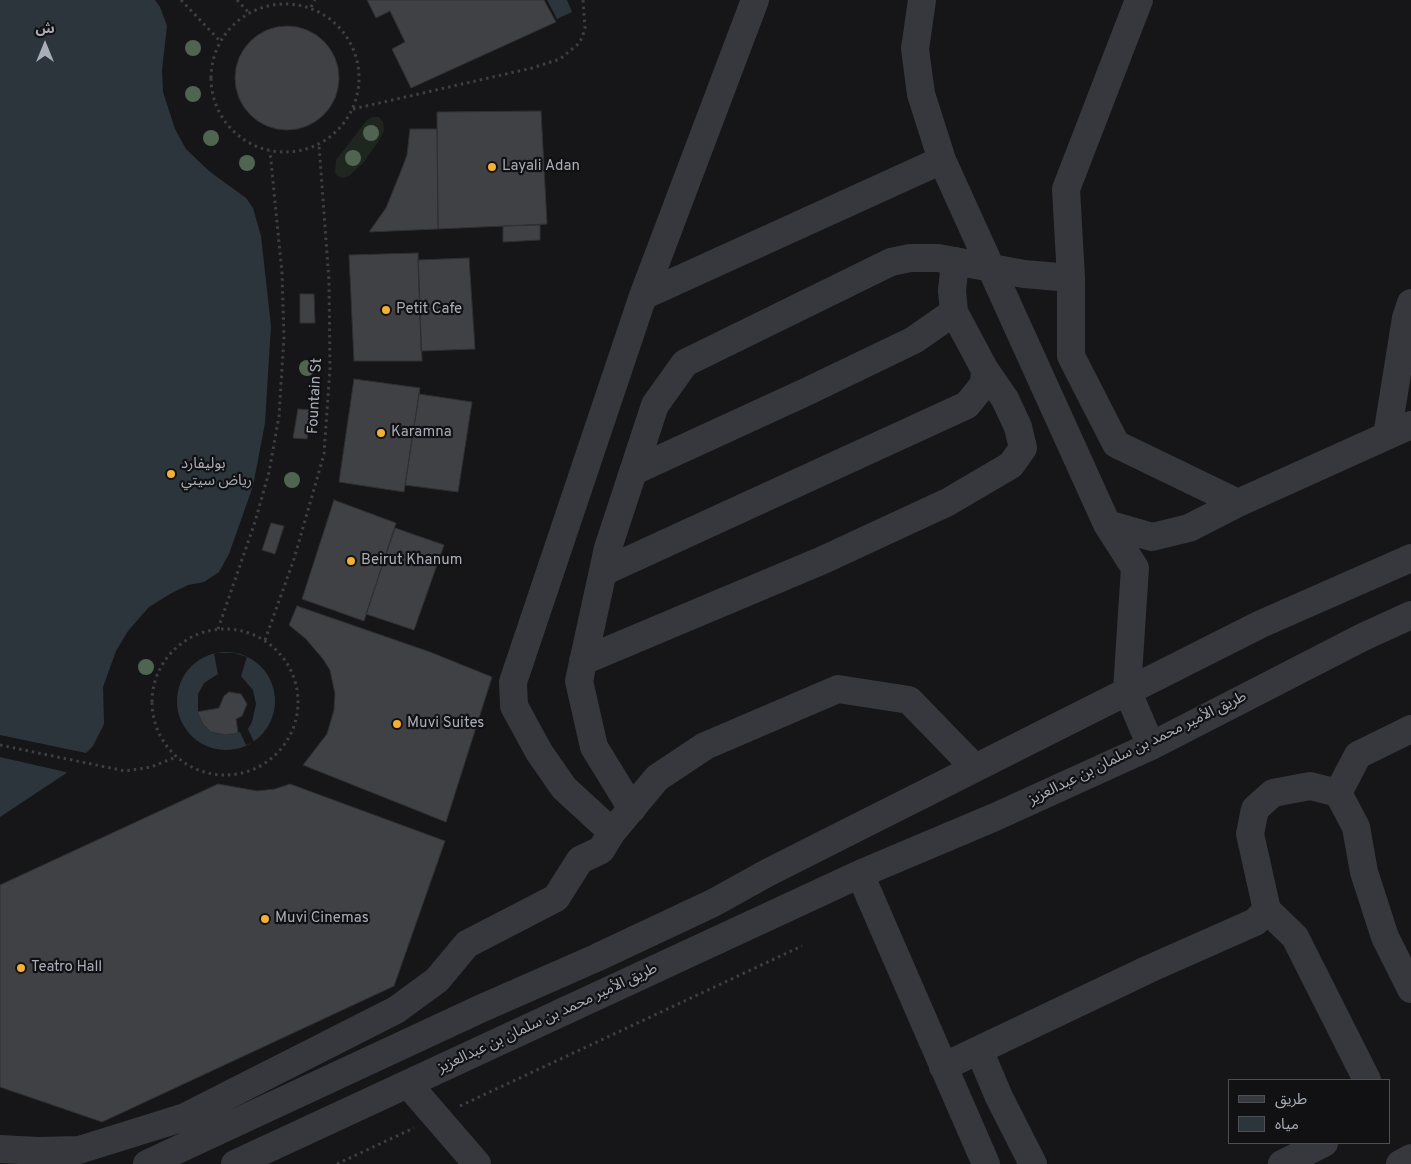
<!DOCTYPE html>
<meta charset="utf-8">
<style>
body{margin:0}
#map{position:relative;width:1411px;height:1164px;overflow:hidden;background:#161618;font-family:Overpass,"Noto Sans Arabic",sans-serif}
canvas{display:block}
.legend{position:absolute;left:1228px;top:1079px;width:162px;height:65px;box-sizing:border-box;background:#111113;border:1px solid #4d4f55;margin:0;padding:6px 9px;list-style:none;font-size:15px;color:#a8adb8}
.legend li{display:flex;align-items:center;gap:10px;height:25px}
.legend b{width:25px;border:1px solid #4d4f55}
.north{position:absolute;left:20px;top:20px;width:50px;height:50px;-webkit-text-stroke:4px #111113;paint-order:stroke;rotate:0deg;font-size:14px;font-weight:700;line-height:20px;text-align:center;color:#a8adb8}
.north::after{content:'';display:block;margin:auto;width:18px;height:22px;background:#a8adb8;clip-path:polygon(50% 0,100% 100%,50% 72%,0 100%)}
</style>
<div id="map">
<canvas width="1411" height="1164"></canvas>
<ul class="legend">
<li><b style="height:6px;background:#37383d"></b>طريق</li>
<li><b style="height:14px;background:#2c353c"></b>مياه</li>
</ul>
<div class="north">ش</div>
</div>
<script>
const c = document.querySelector('canvas').getContext('2d');
c.lineJoin = 'round';
function paint(path, color) { c.fillStyle = color; c.fill(path, 'evenodd'); }
const poly = rows => new Path2D(rows.map(r => 'M' + r).join(''));
function strokePath(path, color, width, dash) { c.strokeStyle = color; c.lineWidth = width; c.lineCap = dash ? 'butt' : 'round'; c.setLineDash(dash || []); c.stroke(path); }
function write(font, color, halo, rows, align = 'center') {
  c.font = font + ' Overpass,"Noto Sans Arabic",sans-serif'; c.lineWidth = 4.5; c.setLineDash([]); c.textBaseline = 'middle'; c.strokeStyle = halo; c.fillStyle = color; for (const [text, x, y, turn = 0] of rows) {
    c.save(); c.translate(x, y); c.rotate((+turn || 0) * Math.PI / 180); c.textAlign = isNaN(turn) ? turn : align; if (halo) c.strokeText(text, 0, 0); c.fillText(text, 0, 0); c.restore();
  }
}
const green = poly([
 [373,117,379,117,383,122,384,131,378,142,364,162,349,176,343,178,337,176,335,172,336,160,368,119]
]);
const water = poly([
 [0,0,155,0,160,7,167,26,162,70,163,92,175,129,186,149,209,171,246,198,253,208,261,236,271,326,265,423,253,486,229,554,219,572,204,582,188,585,170,594,149,607,128,631,116,651,103,687,104,724,93,746,65,774,0,817],
 [547,0,567,0,572,12,557,19],
 '177 701a49 49 0 1 1 98 0a49 49 0 1 1-98 0Z'
]);
const pier = poly([
 [218,653,234,653,247,657,241,676,253,690,256,704,252,722,248,729,254,742,246,745,240,732,225,735,211,732,203,724,198,714,198,694,204,683,218,674,214,654],
 [0,735,86,753,89,754,70,773,0,757]
]);
const building = poly([
 [367,0,544,0,556,22,411,88,392,49,405,42,390,11,376,18,367,0],
 '235 78a52 52 0 1 1 104 0a52 52 0 1 1-104 0Z',
 [541,111,547,224,438,229,437,112,541,111],
 [410,129,437,129,438,229,369,232,386,208,401,171,407,155,410,129],
 [540,225,540,240,503,242,503,226,540,225],
 [418,253,422,361,354,361,349,255,418,253],
 [469,258,475,349,421,351,418,260,469,258],
 [300,294,314,294,315,323,300,323,300,294],
 [354,379,420,388,404,492,339,482,354,379],
 [419,394,472,402,458,492,405,485,419,394],
 [298,409,311,410,307,439,293,438,298,409],
 [334,500,396,523,364,621,302,599,334,500],
 [271,523,284,526,275,554,262,550,271,523],
 [395,528,444,545,414,630,366,614,395,528],
 [297,606,430,652,492,677,446,822,303,765,327,734,334,710,335,694,330,670,323,659,306,639,289,625,297,606],
 [229,692,241,694,247,704,242,716,236,719,238,733,225,735,211,732,203,724,197,712,219,708,224,696,229,692],
 [218,784,257,791,275,789,290,784,445,841,394,986,102,1122,0,1087,0,885,218,784]
]);
const path = poly([
 [181,0,220,41],
 [237,0,249,13],
 '211 78a74 74 0 1 1 148 0a74 74 0 1 1-148 0Z',
 [311,7,315,0],
 [353,109,532,68,560,59,577,45,582,38,585,28,583,0],
 [218,629,255,522,269,472,279,416,284,337,282,273,270,151],
 '152 702a73 73 0 1 1 146 0a73 73 0 1 1-146 0Z',
 [265,640,294,559,324,454,330,368,329,281,319,145],
 [0,745,125,771,151,767,176,757],
 [460,1106,802,946],
 [337,1164,414,1128]
]);
const minor = poly([
 [922,0,915,49,921,94,942,160,1107,524,1135,568,1127,690,1151,746],
 [1139,0,1066,189,1071,278,1071,356,1116,444,1238,503,1411,425],
 [643,296,942,160],
 [1387,436,1406,318,1411,303],
 [634,471,806,392,914,340,954,312,952,291,955,261],
 [1107,524,1152,537,1189,528,1238,503],
 [603,572,967,405,984,384,985,370,954,312],
 [583,661,823,560,948,502,1011,465,1023,448,1018,427,1005,399,985,370],
 [1338,793,1358,755,1411,729],
 [632,809,594,747,579,681,608,548,655,405,685,363,891,262,910,258,938,258,1024,274,1071,278],
 [612,832,564,788,539,752,514,706,513,682,643,296,755,0],
 [979,1050,999,1097,1033,1164],
 [943,1067,1149,969,1255,922,1267,910],
 [1367,1080,1295,937,1267,910,1250,834,1255,809,1273,793,1310,786,1338,793,1356,827,1364,872,1385,937,1411,989],
 [408,1084,477,1164],
 [0,1149,38,1151,79,1150,185,1117,396,1010,437,980,467,944,556,898,580,860,601,850,612,832,657,778,705,746,838,689,909,700,975,768],
 [147,1164,480,1009,596,958,713,903,769,872,1261,624,1411,558],
 [235,1164,860,874],
 [986,1164,860,874,995,817,1151,746,1363,637,1411,615],
 [1282,1164,1324,1143],
 [1400,1164,1411,1158]
]);
const trees = [
 [193,48],
 [193,94],
 [371,133],
 [211,138],
 [353,158],
 [247,163],
 [307,368],
 [292,480],
 [146,667]
];
const markers = [
 [492,167,5,"#f2b134"],
 [386,310,5,"#f2b134"],
 [381,433,5,"#f2b134"],
 [171,474,5,"#f2b134"],
 [351,561,5,"#f2b134"],
 [397,724,5,"#f2b134"],
 [265,919,5,"#f2b134"],
 [21,968,5,"#f2b134"]
];
const poiNames = [
 ["Layali Adan",502,167],
 ["Petit Cafe",396,310],
 ["Karamna",391,433],
 ["بوليفارد",181,465],
 ["رياض سيتي",181,482],
 ["Beirut Khanum",361,561],
 ["Muvi Suites",407,724],
 ["Muvi Cinemas",275,919],
 ["Teatro Hall",31,968]
];
const streetNames = [
 ["Fountain St",316,396,-87],
 ["طريق الأمير محمد بن سلمان بن عبدالعزيز",1138,749,-26],
 ["طريق الأمير محمد بن سلمان بن عبدالعزيز",548,1019,-25]
];
paint(green, '#1e261f');
paint(water, '#2c353c');
paint(pier, '#161618');
paint(building, '#404145');
strokePath(building, '#303034', 1);
strokePath(path, '#3d3f44', 3, [2.5, 4]);
strokePath(minor, '#37383d', 28);
c.fillStyle = '#506452';
for (const [x, y] of trees) { c.beginPath(); c.arc(x, y, 8, 0, 2 * Math.PI); c.fill(); }
for (const [x, y, r, color] of markers) { const dot = new Path2D(); dot.arc(x, y, r, 0, 2 * Math.PI); c.fillStyle = color; c.fill(dot); strokePath(dot, '#111113', 2); }
write('15px', '#a8adb8', '#111113', poiNames, 'left');
write('15px', '#a8adb8', '#111113', streetNames);
</script>
